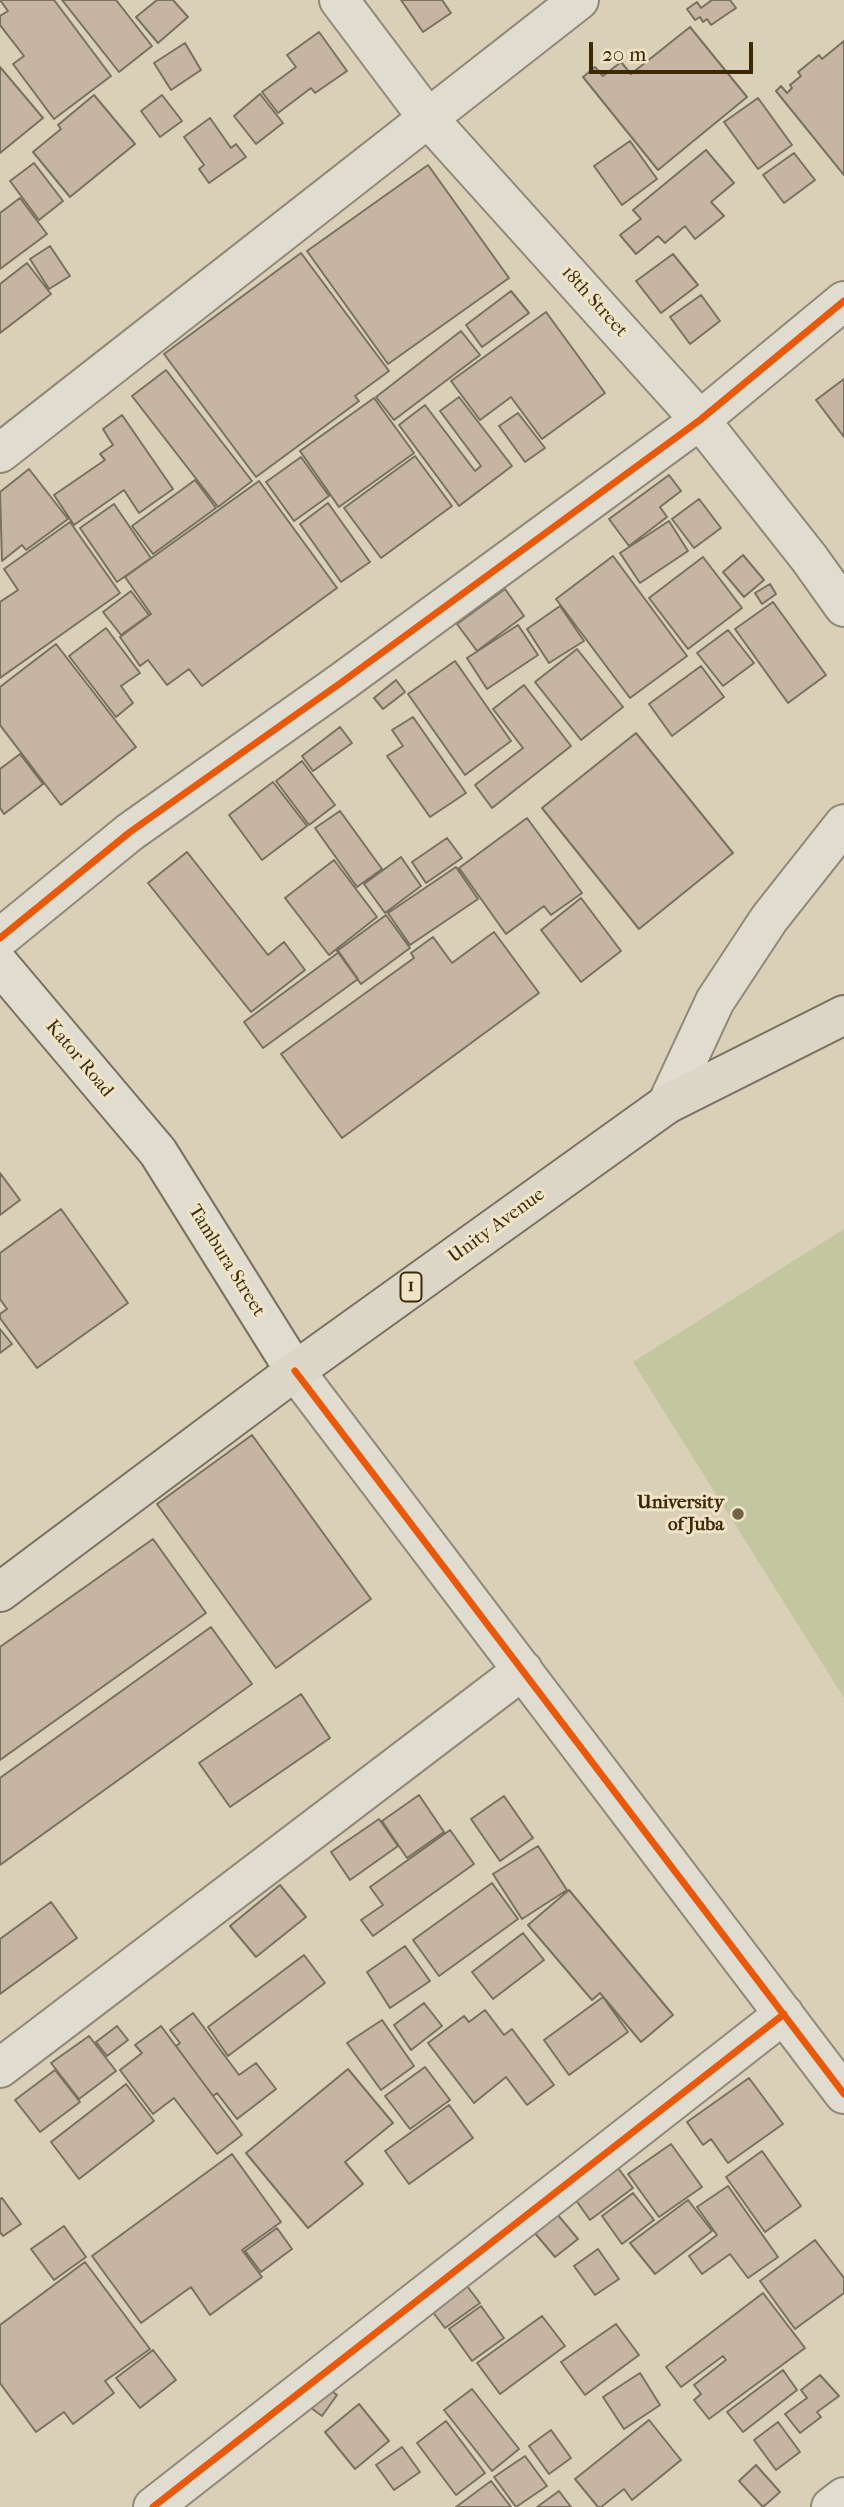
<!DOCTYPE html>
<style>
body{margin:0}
#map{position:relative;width:844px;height:2507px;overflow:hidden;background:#d9d0b7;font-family:"IM FELL French Canon",serif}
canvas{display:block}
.scale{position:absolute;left:589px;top:42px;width:164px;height:32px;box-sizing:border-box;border:4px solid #3d2806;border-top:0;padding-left:9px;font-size:21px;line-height:24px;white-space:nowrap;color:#3d2806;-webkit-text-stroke:5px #efe4c7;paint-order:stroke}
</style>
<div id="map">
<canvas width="844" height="2507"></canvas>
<div class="scale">20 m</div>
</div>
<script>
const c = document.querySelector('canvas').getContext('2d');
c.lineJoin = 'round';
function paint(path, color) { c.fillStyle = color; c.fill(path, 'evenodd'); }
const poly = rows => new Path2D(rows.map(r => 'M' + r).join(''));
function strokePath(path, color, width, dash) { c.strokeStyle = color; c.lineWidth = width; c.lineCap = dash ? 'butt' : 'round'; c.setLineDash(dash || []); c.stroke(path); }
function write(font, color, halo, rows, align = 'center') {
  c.font = font + ' "IM FELL French Canon",serif'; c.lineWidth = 6; c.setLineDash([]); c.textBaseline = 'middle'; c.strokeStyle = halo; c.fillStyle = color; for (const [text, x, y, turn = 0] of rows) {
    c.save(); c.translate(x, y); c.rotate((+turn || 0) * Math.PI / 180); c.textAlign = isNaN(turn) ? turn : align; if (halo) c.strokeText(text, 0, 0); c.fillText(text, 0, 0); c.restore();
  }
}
const green = poly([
 [844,1229,844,1698,633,1362]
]);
const building = poly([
 [0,0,54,0,111,76,54,119,13,64,24,56,0,25,0,16,8,11,0,0],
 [62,0,116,0,152,46,119,72,62,0],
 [157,0,173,0,188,17,158,43,136,17,157,0],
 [401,0,442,0,451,13,423,32,401,0],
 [712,0,730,0,736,8,711,25,707,19,703,22,700,17,695,20,687,9,697,2,701,8,712,0],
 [690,27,747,97,658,170,583,77,595,67,603,76,621,62,631,74,690,27],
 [319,32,347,71,315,93,311,88,278,113,262,92,296,67,287,55,319,32],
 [844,41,844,175,776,91,781,86,787,93,792,88,790,85,801,76,798,72,819,55,822,59,844,41],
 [185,43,201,70,171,90,154,63,185,43],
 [0,67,43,118,0,153,0,67],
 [260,94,283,123,256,144,234,116,260,94],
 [94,95,135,144,70,197,33,152,61,129,58,125,94,95],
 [162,95,182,121,160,137,141,111,162,95],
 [758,98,792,145,758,169,724,122,758,98],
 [210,118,231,148,236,144,246,157,209,183,199,169,204,165,184,137,210,118],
 [630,141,657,179,622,205,594,166,630,141],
 [706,150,734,183,711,202,724,216,695,239,685,226,665,243,658,236,636,254,620,235,641,219,633,210,706,150],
 [794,153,815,180,784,203,763,175,794,153],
 [34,163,63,201,39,220,10,181,34,163],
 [428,165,509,278,388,364,307,251,428,165],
 [20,198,47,234,0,269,0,213,20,198],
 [50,246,70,276,49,289,30,259,50,246],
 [301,253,389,371,355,396,359,401,256,477,164,354,301,253],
 [673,254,698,285,661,313,636,281,673,254],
 [27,263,51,294,0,333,0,284,27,263],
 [511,291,529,313,482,347,466,325,511,291],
 [701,295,720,321,690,344,670,317,701,295],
 [546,312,605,393,542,439,511,397,480,420,451,381,546,312],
 [461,331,480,355,394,420,376,397,461,331],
 [166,370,252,481,218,507,132,396,166,370],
 [844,379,844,437,816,400,844,379],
 [459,397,512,466,459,506,399,425,425,405,475,471,481,466,440,411,459,397],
 [374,398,414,453,339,507,300,451,374,398],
 [518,413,545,448,525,462,499,426,518,413],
 [122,415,173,489,139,513,124,490,74,525,54,495,105,460,100,454,113,445,103,429,122,415],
 [415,456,452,506,381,558,344,508,415,456],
 [301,457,329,496,294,521,266,482,301,457],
 [29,469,68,519,26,550,22,545,2,561,0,492,29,469],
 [669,475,681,491,660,507,667,517,629,546,609,519,669,475],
 [195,480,216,508,153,554,132,526,195,480],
 [259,481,337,588,202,686,189,669,167,685,148,660,140,666,120,637,151,614,125,577,259,481],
 [699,499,721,528,694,548,672,519,699,499],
 [328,503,370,562,341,582,300,524,328,503],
 [114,504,151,558,117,582,80,528,114,504],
 [669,521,688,551,640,583,620,553,669,521],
 [70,522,120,593,0,678,0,602,18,590,4,569,70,522],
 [743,555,764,580,744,597,723,572,743,555],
 [613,556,687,656,630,698,556,599,613,556],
 [703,557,742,608,688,649,649,598,703,557],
 [770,584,776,594,762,604,755,593,770,584],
 [505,589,524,616,477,651,457,624,505,589],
 [131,591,149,615,121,635,103,612,131,591],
 [773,602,826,675,788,703,735,629,773,602],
 [560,606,584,641,549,663,527,629,560,606],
 [518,625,538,655,487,689,467,658,518,625],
 [106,628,140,673,121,686,133,703,116,717,69,656,106,628],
 [728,630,754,663,723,686,697,653,728,630],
 [56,644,136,747,61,805,0,725,0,687,56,644],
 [577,649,623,707,581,740,535,682,577,649],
 [455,661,511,741,465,775,408,694,455,661],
 [701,666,724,697,672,736,649,704,701,666],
 [396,680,405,692,383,709,374,698,396,680],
 [524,685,571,746,492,808,475,785,523,748,493,709,524,685],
 [413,717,466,793,430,817,387,756,403,746,392,730,413,717],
 [340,727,352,743,313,771,302,756,340,727],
 [636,733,733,853,639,929,542,808,636,733],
 [20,754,43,784,4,814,0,808,0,769,20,754],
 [302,761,335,805,309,825,276,781,302,761],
 [273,782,307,826,262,860,229,815,273,782],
 [340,811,382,869,357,887,315,828,340,811],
 [527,818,582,893,551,915,544,906,506,934,459,868,527,818],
 [447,838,462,858,426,883,412,862,447,838],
 [187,852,268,955,284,942,305,970,251,1012,148,883,187,852],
 [401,857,421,886,385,913,364,884,401,857],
 [334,860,377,917,329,955,285,898,334,860],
 [456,867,478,899,410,945,388,913,456,867],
 [581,898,621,951,581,982,541,930,581,898],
 [386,915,410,948,361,984,337,951,386,915],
 [494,932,539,993,342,1138,281,1054,414,958,411,953,433,937,452,963,494,932],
 [339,952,358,979,263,1048,244,1022,339,952],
 [0,1173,20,1200,0,1215,0,1173],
 [61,1209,128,1303,37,1368,0,1318,0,1314,7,1309,0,1299,0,1253,61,1209],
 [0,1329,12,1344,0,1353,0,1329],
 [252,1435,371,1599,276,1668,157,1504,252,1435],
 [153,1539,206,1613,0,1760,0,1647,153,1539],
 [211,1627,252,1684,0,1865,0,1778,211,1627],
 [301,1694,330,1738,230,1807,199,1763,301,1694],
 [419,1795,444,1832,407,1858,382,1821,419,1795],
 [504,1796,533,1838,500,1861,471,1819,504,1796],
 [379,1819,398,1846,350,1880,331,1852,379,1819],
 [450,1830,474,1864,373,1936,361,1920,383,1905,370,1887,450,1830],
 [538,1846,567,1890,522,1919,493,1874,538,1846],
 [492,1883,518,1919,439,1976,413,1940,492,1883],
 [280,1885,306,1917,256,1957,230,1926,280,1885],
 [569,1890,673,2015,641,2042,600,1993,592,2000,528,1925,569,1890],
 [51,1902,77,1938,0,1994,0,1939,51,1902],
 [523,1933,544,1960,493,1999,472,1972,523,1933],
 [405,1946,430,1981,390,2008,367,1972,405,1946],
 [304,1955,325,1983,228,2056,208,2027,304,1955],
 [603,1997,628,2032,569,2075,544,2040,603,1997],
 [424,2003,442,2026,411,2050,394,2025,424,2003],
 [485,2010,504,2035,512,2029,554,2085,527,2105,506,2077,474,2103,428,2043,464,2016,469,2022,485,2010],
 [193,2013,239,2075,256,2063,276,2089,237,2119,217,2093,213,2096,176,2046,180,2043,170,2030,193,2013],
 [382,2020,414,2066,381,2090,347,2043,382,2020],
 [117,2026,128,2040,107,2056,96,2042,117,2026],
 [161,2026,242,2135,217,2154,174,2098,153,2114,120,2070,142,2053,135,2045,161,2026],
 [89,2036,116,2071,79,2099,51,2063,89,2036],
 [425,2067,450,2100,410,2129,385,2096,425,2067],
 [348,2069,393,2123,345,2162,363,2184,308,2228,246,2153,348,2069],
 [55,2070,80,2102,40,2132,15,2100,55,2070],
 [749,2078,783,2124,728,2163,711,2139,703,2145,687,2122,749,2078],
 [126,2084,154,2121,79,2179,51,2142,126,2084],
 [449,2105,473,2138,409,2184,385,2151,449,2105],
 [671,2144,702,2187,659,2217,628,2174,671,2144],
 [762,2151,801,2206,765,2232,726,2177,762,2151],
 [232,2154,281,2222,242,2250,262,2277,210,2315,191,2287,141,2323,92,2256,232,2154],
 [615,2164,633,2188,590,2220,573,2196,615,2164],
 [728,2186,778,2257,748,2278,730,2254,702,2274,689,2256,717,2235,697,2207,728,2186],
 [633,2193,654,2220,622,2244,602,2216,633,2193],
 [2,2198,21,2224,3,2236,0,2232,0,2199,2,2198],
 [688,2200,712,2231,655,2274,630,2243,688,2200],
 [557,2214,578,2239,555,2257,534,2232,557,2214],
 [64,2226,86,2257,54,2280,31,2249,64,2226],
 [277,2228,292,2249,261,2272,245,2251,277,2228],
 [815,2240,844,2278,844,2293,795,2329,760,2281,815,2240],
 [598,2249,619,2279,595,2295,574,2266,598,2249],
 [85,2262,150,2349,105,2381,114,2393,73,2424,64,2412,36,2432,0,2383,0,2325,85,2262],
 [460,2277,480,2303,445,2328,425,2302,460,2277],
 [763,2293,805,2348,709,2419,694,2400,701,2394,694,2385,726,2360,723,2356,681,2387,666,2367,763,2293],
 [481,2306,504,2338,472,2361,449,2329,481,2306],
 [542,2316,565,2346,500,2394,477,2363,542,2316],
 [616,2324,639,2355,585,2395,561,2362,616,2324],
 [153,2350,176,2380,140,2408,116,2378,153,2350],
 [783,2370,797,2390,743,2432,727,2412,783,2370],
 [640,2373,660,2405,624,2429,603,2397,640,2373],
 [820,2375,839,2396,817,2412,821,2417,800,2433,785,2414,807,2398,801,2390,820,2375],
 [317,2381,337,2395,322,2416,303,2402,317,2381],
 [472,2389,519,2449,492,2471,444,2410,472,2389],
 [359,2404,389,2441,355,2469,325,2432,359,2404],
 [649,2420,681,2460,632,2500,624,2489,601,2507,598,2507,575,2479,649,2420],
 [446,2421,485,2473,456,2495,417,2443,446,2421],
 [778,2422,800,2452,776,2470,754,2440,778,2422],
 [551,2430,571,2458,549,2474,529,2446,551,2430],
 [402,2447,420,2472,394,2490,376,2465,402,2447],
 [525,2456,547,2486,516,2507,494,2477,525,2456],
 [756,2465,780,2492,763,2507,739,2481,756,2465],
 [491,2481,511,2507,456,2507,491,2481],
 [559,2491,571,2507,537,2507,559,2491]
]);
const minor = poly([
 [339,0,427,117,700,420,809,558,844,607],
 [0,453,579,0],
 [0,938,130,832,342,682,700,420,844,301],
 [667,1104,715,1001,769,919,844,824],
 [295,1371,844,2094],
 [0,2068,523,1670],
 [153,2507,784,2014],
 [831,2507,844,2497]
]);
const secondary = poly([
 [0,965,158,1152,295,1371]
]);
const primary = poly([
 [0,1592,295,1371,667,1104,844,1015]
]);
const cycleway = poly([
 [0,938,130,832,342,682,700,420,844,301],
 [295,1371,844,2094],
 [153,2507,784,2014]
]);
const markers = [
 [738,1514,7,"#746344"]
];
const shields = [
 [411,1287,21]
];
const shieldNames = [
 ["1",411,1287]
];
const streetNames = [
 ["18th Street",594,302,48],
 ["Kator Road",79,1059,50],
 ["Unity Avenue",497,1226,-36],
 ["Tambura Street",226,1261,58]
];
const poiNames = [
 ["University",724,1503],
 ["of Juba",724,1525]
];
paint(green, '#c2c7a0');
paint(building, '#c7b5a3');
strokePath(building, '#797160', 2);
strokePath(minor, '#908877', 42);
strokePath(secondary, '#797160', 42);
strokePath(primary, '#797160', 42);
strokePath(minor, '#e1dcd0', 38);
strokePath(secondary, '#e1dcd0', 38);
strokePath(primary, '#dcd6c8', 38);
strokePath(cycleway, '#e8590c', 7);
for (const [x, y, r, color] of markers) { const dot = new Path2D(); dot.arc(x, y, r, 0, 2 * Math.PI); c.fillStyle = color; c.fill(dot); strokePath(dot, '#efe4c7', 2.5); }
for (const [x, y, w] of shields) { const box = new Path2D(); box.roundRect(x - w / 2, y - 14.5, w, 29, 5); c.fillStyle = '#efe4c7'; c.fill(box); strokePath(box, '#3d2806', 2); }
write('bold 18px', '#3d2806', null, shieldNames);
write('19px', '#3d2806', '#efe4c7', streetNames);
write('bold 19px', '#3d2806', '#efe4c7', poiNames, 'right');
</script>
